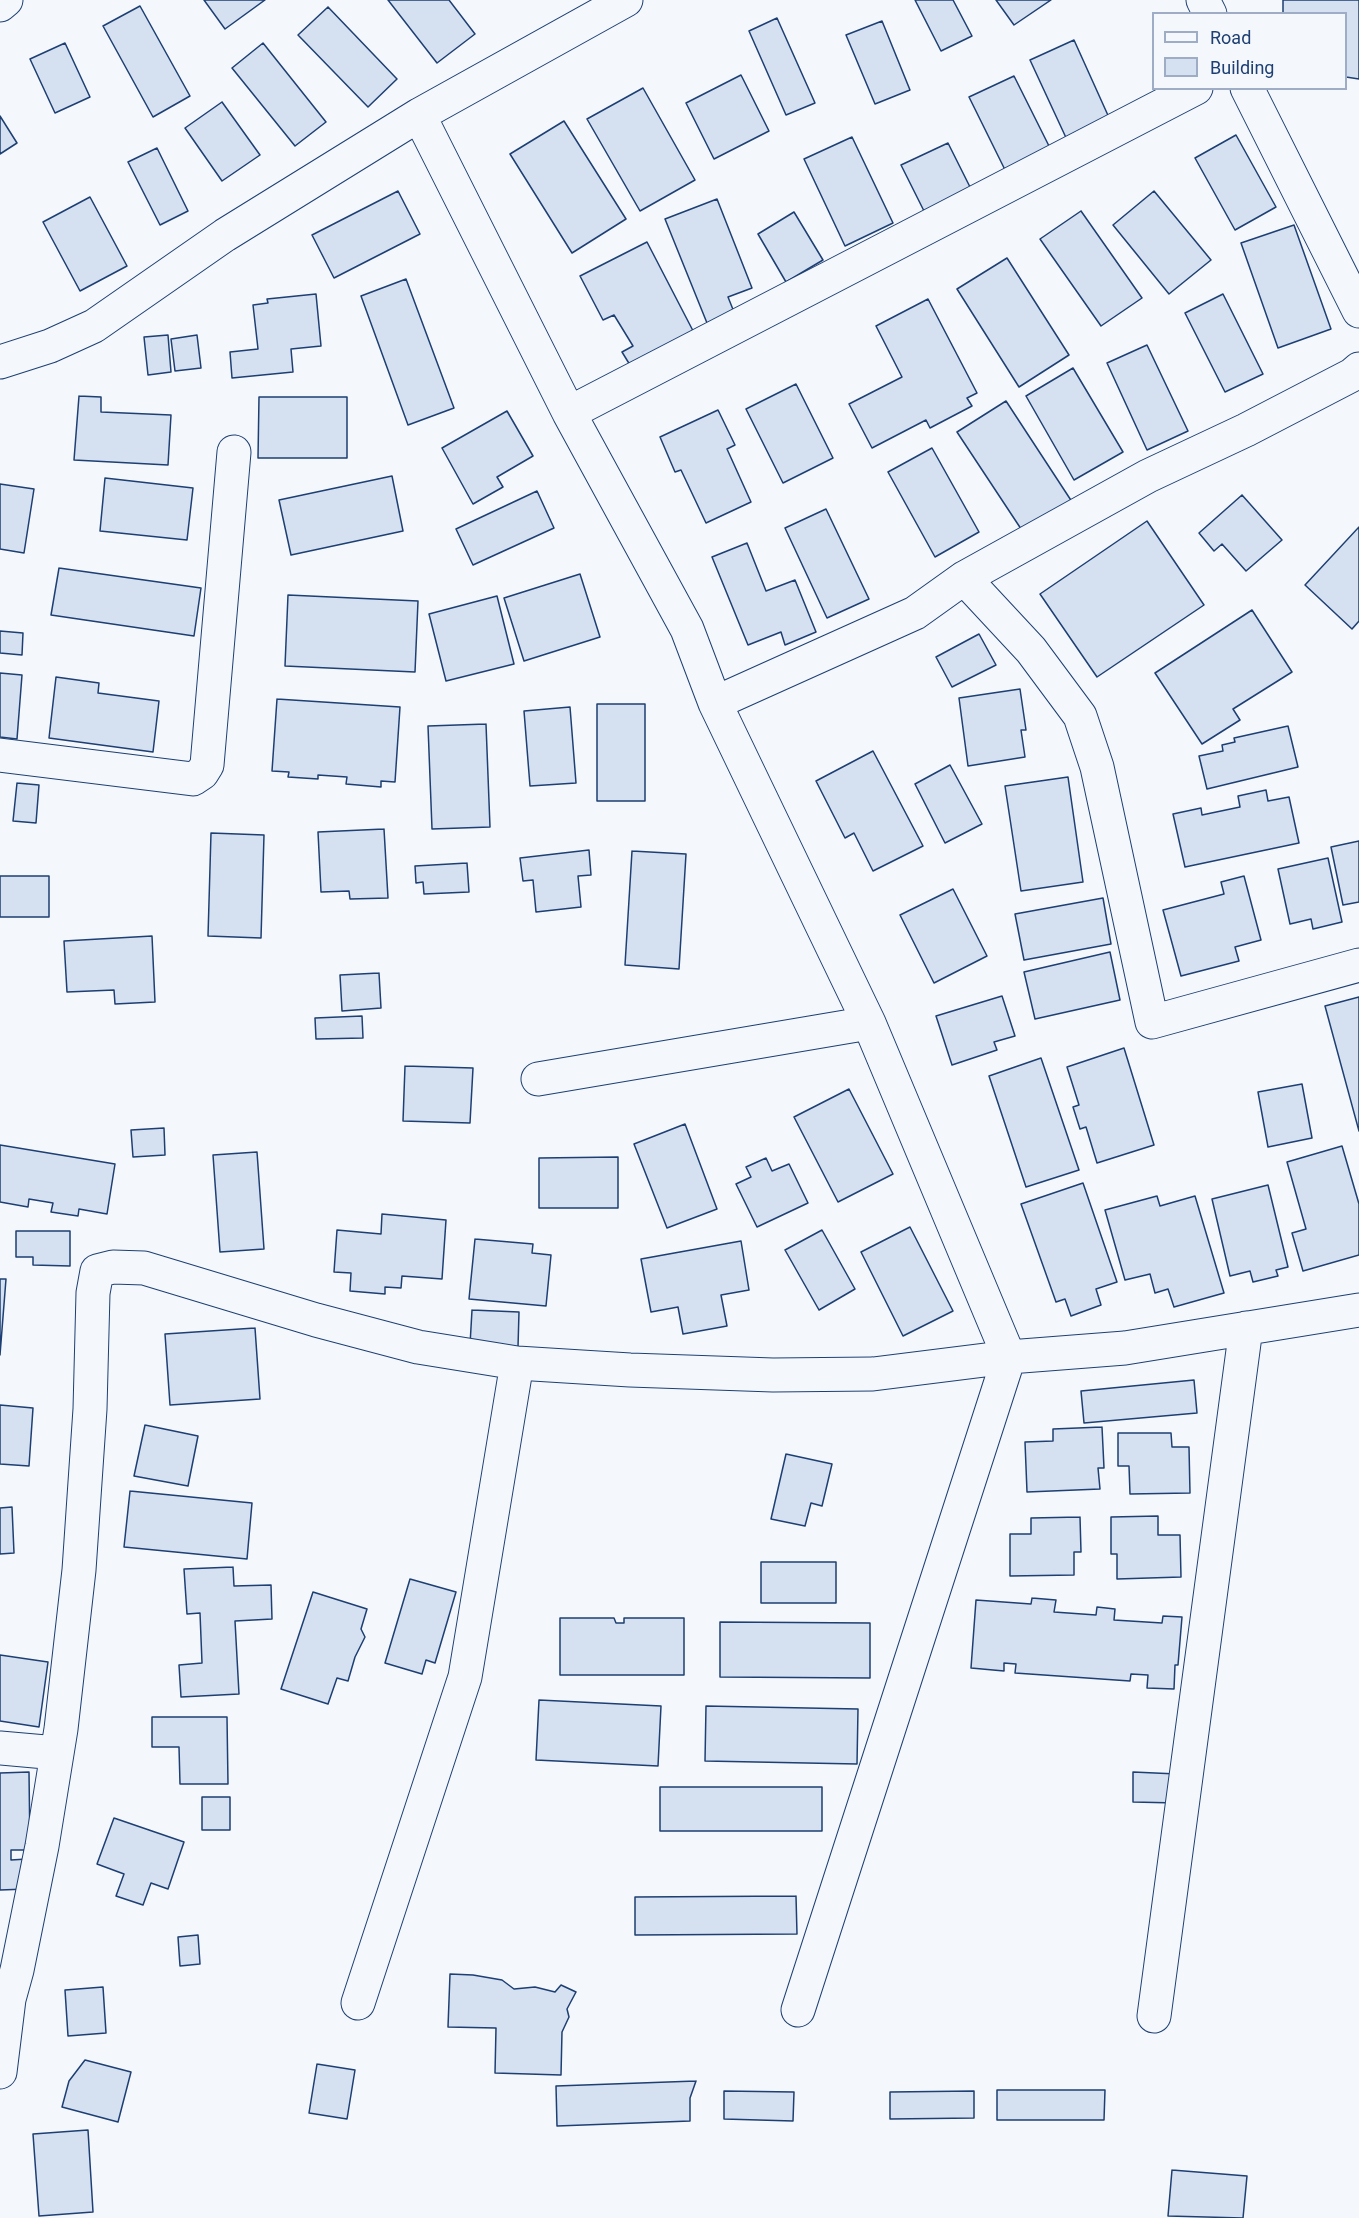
<!DOCTYPE html>
<style>
body{margin:0}
#map{position:relative;width:1359px;height:2218px;overflow:hidden;background:#f4f7fb;font-family:Roboto,sans-serif}
canvas{display:block}
.legend{position:absolute;left:1152px;top:12px;width:195px;height:78px;box-sizing:border-box;background:#f4f7fb;border:2px solid #9eadc5;margin:0;padding:8px 10px;list-style:none;font-size:18px;color:#1d3f73}
.legend li{display:flex;align-items:center;gap:12px;height:30px}
.legend b{width:30px;border:2px solid #9eadc5}
</style>
<div id="map">
<canvas width="1359" height="2218"></canvas>
<ul class="legend">
<li><b style="height:8px;background:#f4f7fb"></b>Road</li>
<li><b style="height:16px;background:#d5e0f0"></b>Building</li>
</ul>
</div>
<script>
const c = document.querySelector('canvas').getContext('2d');
c.lineJoin = 'round';
function paint(path, color) { c.fillStyle = color; c.fill(path, 'evenodd'); }
const poly = rows => new Path2D(rows.map(r => 'M' + r).join(''));
function strokePath(path, color, width, dash) { c.strokeStyle = color; c.lineWidth = width; c.lineCap = dash ? 'butt' : 'round'; c.setLineDash(dash || []); c.stroke(path); }
const building = poly([
 [204,0,265,0,225,29,204,0],
 [388,0,449,0,475,34,437,63,388,0],
 [915,0,953,0,972,36,941,51,915,0],
 [996,0,1051,0,1014,25,996,0],
 [1283,0,1359,0,1359,79,1346,77,1346,14,1283,14,1283,0],
 [140,6,190,96,153,117,103,26,140,6],
 [328,7,397,79,368,107,298,35,328,7],
 [777,18,815,103,786,115,749,31,777,18],
 [882,21,910,90,875,104,846,35,882,21],
 [1074,40,1111,122,1068,142,1030,60,1074,40],
 [65,43,90,97,55,113,30,59,65,43],
 [263,43,326,122,295,146,232,68,263,43],
 [741,75,769,131,714,159,686,103,741,75],
 [1014,76,1056,160,1011,182,969,97,1014,76],
 [643,88,695,180,640,211,587,119,643,88],
 [222,102,260,155,222,181,185,128,222,102],
 [0,116,17,143,0,154,0,116],
 [564,121,626,219,572,253,510,154,564,121],
 [1236,135,1276,207,1235,230,1195,158,1236,135],
 [852,137,893,223,845,246,804,159,852,137],
 [948,143,972,191,925,213,901,165,948,143],
 [157,148,188,211,160,225,128,162,157,148],
 [398,191,420,234,334,278,312,235,398,191],
 [1154,191,1211,260,1169,294,1113,225,1154,191],
 [90,197,127,266,80,291,43,222,90,197],
 [717,199,752,288,728,297,734,312,707,323,665,219,717,199],
 [1081,211,1142,298,1101,326,1040,239,1081,211],
 [794,212,823,260,786,282,758,234,794,212],
 [1294,225,1331,329,1278,348,1241,243,1294,225],
 [647,242,704,352,638,378,622,352,633,346,614,315,603,320,580,276,647,242],
 [1007,258,1069,355,1019,387,957,289,1007,258],
 [406,279,454,408,408,425,361,296,406,279],
 [316,294,321,346,291,349,293,372,232,378,230,352,258,349,253,305,268,303,267,299,316,294],
 [1223,294,1263,374,1225,392,1185,313,1223,294],
 [928,299,977,393,967,398,972,406,930,428,926,420,872,448,849,404,902,377,876,326,928,299],
 [168,335,171,372,148,375,144,337,168,335],
 [197,335,201,368,175,371,171,339,197,335],
 [1147,345,1188,431,1147,450,1107,363,1147,345],
 [1073,368,1123,452,1074,480,1026,396,1073,368],
 [796,384,833,458,783,483,746,409,796,384],
 [79,396,101,397,101,412,171,415,168,465,74,460,79,396],
 [259,397,347,397,347,458,258,458,259,397],
 [1006,401,1078,511,1029,541,957,432,1006,401],
 [718,410,735,445,727,449,751,502,706,523,681,470,675,472,660,437,718,410],
 [507,411,533,456,497,477,503,487,473,504,442,448,507,411],
 [932,448,979,532,935,557,888,472,932,448],
 [392,476,403,531,291,555,279,500,392,476],
 [105,478,193,488,187,540,100,531,105,478],
 [0,484,34,489,24,553,0,549,0,484],
 [537,491,554,528,473,565,456,529,537,491],
 [1242,495,1282,540,1246,571,1222,544,1214,551,1199,533,1242,495],
 [826,509,869,599,827,618,785,528,826,509],
 [1147,521,1204,605,1097,677,1040,594,1147,521],
 [1359,527,1359,621,1352,629,1305,585,1359,527],
 [747,543,766,591,795,580,816,632,785,645,781,632,748,645,712,557,747,543],
 [59,568,201,588,194,636,51,615,59,568],
 [580,574,600,637,524,661,504,598,580,574],
 [288,595,418,601,415,672,285,666,288,595],
 [497,596,514,664,446,681,429,614,497,596],
 [1252,610,1292,672,1233,709,1240,720,1202,744,1155,673,1252,610],
 [0,631,23,633,22,655,0,653,0,631],
 [979,634,996,665,952,687,936,657,979,634],
 [0,673,22,675,17,739,0,737,0,673],
 [56,677,99,683,98,693,159,701,153,752,49,738,56,677],
 [1020,689,1026,730,1021,730,1025,757,968,766,959,698,1020,689],
 [277,699,400,707,395,782,381,781,381,787,346,784,347,777,318,775,318,779,288,777,289,772,272,771,277,699],
 [597,704,645,704,645,801,597,801,597,704],
 [570,707,576,783,530,786,524,711,570,707],
 [486,724,490,827,432,829,428,726,486,724],
 [1288,726,1298,767,1207,789,1199,756,1223,751,1222,745,1235,742,1234,738,1288,726],
 [873,751,923,846,873,871,854,833,845,838,816,781,873,751],
 [950,765,982,824,945,843,915,784,950,765],
 [1068,777,1083,882,1021,891,1005,786,1068,777],
 [17,783,39,785,36,823,13,821,17,783],
 [1266,790,1268,801,1289,797,1299,843,1185,867,1173,814,1201,808,1202,815,1240,807,1238,796,1266,790],
 [384,829,388,898,350,899,349,891,321,892,318,832,384,829],
 [211,833,264,835,261,938,208,936,211,833],
 [1359,841,1359,902,1343,905,1331,847,1359,841],
 [589,850,591,875,578,876,581,907,536,912,533,880,523,881,520,858,589,850],
 [632,851,686,854,679,969,625,965,632,851],
 [1328,858,1342,922,1313,929,1311,919,1290,924,1278,869,1328,858],
 [467,863,469,892,424,894,423,882,416,883,415,866,467,863],
 [0,876,49,876,49,917,0,917,0,876],
 [1244,876,1261,940,1235,947,1239,961,1181,976,1163,910,1224,894,1221,882,1244,876],
 [953,889,987,956,934,983,900,915,953,889],
 [1103,898,1111,944,1024,960,1015,914,1103,898],
 [152,936,155,1002,115,1004,114,990,67,992,64,941,152,936],
 [1110,952,1120,1000,1035,1019,1024,972,1110,952],
 [379,973,381,1008,342,1011,340,975,379,973],
 [1002,996,1015,1036,994,1042,997,1050,952,1065,936,1016,1002,996],
 [1359,997,1359,1131,1325,1006,1359,997],
 [362,1016,363,1038,316,1039,315,1018,362,1016],
 [1124,1048,1154,1145,1097,1163,1086,1127,1080,1129,1073,1107,1079,1105,1067,1067,1124,1048],
 [1041,1058,1079,1170,1026,1187,989,1076,1041,1058],
 [405,1066,473,1068,470,1123,403,1121,405,1066],
 [1302,1084,1312,1138,1268,1147,1258,1092,1302,1084],
 [849,1089,893,1174,838,1202,794,1117,849,1089],
 [685,1124,717,1209,667,1228,634,1144,685,1124],
 [164,1128,165,1155,133,1157,131,1130,164,1128],
 [0,1145,115,1164,107,1214,79,1209,78,1216,51,1212,53,1203,29,1199,28,1207,0,1202,0,1145],
 [1342,1146,1359,1204,1359,1255,1303,1271,1292,1233,1306,1229,1287,1162,1342,1146],
 [257,1152,264,1249,220,1252,213,1155,257,1152],
 [618,1157,618,1208,539,1208,539,1158,618,1157],
 [766,1158,772,1171,789,1164,808,1203,757,1227,736,1184,751,1177,746,1167,766,1158],
 [1083,1183,1117,1282,1096,1289,1101,1305,1071,1316,1065,1299,1056,1302,1021,1204,1083,1183],
 [1268,1185,1288,1267,1276,1270,1278,1276,1253,1282,1250,1271,1230,1276,1212,1199,1268,1185],
 [1157,1196,1160,1206,1195,1196,1224,1293,1174,1307,1168,1289,1155,1293,1150,1274,1125,1280,1105,1210,1157,1196],
 [382,1214,446,1220,442,1279,402,1276,401,1288,385,1287,385,1294,350,1291,351,1273,334,1272,337,1230,381,1234,382,1214],
 [910,1227,953,1311,903,1336,861,1252,910,1227],
 [822,1230,855,1289,819,1310,785,1250,822,1230],
 [16,1231,70,1231,70,1266,33,1265,33,1257,16,1257,16,1231],
 [475,1239,533,1244,532,1253,551,1255,546,1306,469,1299,475,1239],
 [741,1241,749,1290,721,1295,727,1326,683,1334,678,1307,651,1312,641,1259,741,1241],
 [0,1279,6,1279,0,1355,0,1279],
 [472,1310,519,1312,518,1347,470,1345,472,1310],
 [255,1328,260,1399,170,1405,165,1334,255,1328],
 [1194,1380,1197,1413,1084,1423,1081,1391,1194,1380],
 [0,1405,33,1408,29,1466,0,1464,0,1405],
 [145,1425,198,1436,188,1486,134,1476,145,1425],
 [1102,1427,1104,1468,1098,1468,1100,1489,1027,1492,1025,1442,1053,1441,1053,1429,1102,1427],
 [1118,1433,1171,1433,1172,1447,1189,1447,1190,1493,1130,1494,1129,1466,1118,1466,1118,1433],
 [786,1454,832,1464,822,1506,811,1503,805,1526,771,1519,786,1454],
 [130,1491,252,1503,247,1559,124,1547,130,1491],
 [12,1507,14,1553,0,1554,0,1508,12,1507],
 [1158,1516,1158,1535,1180,1535,1181,1577,1117,1579,1117,1554,1111,1554,1111,1517,1158,1516],
 [1080,1517,1081,1552,1074,1552,1074,1575,1010,1576,1010,1534,1031,1534,1031,1518,1080,1517],
 [761,1562,836,1562,836,1603,761,1603,761,1562],
 [233,1567,234,1586,271,1585,272,1619,235,1621,239,1694,181,1697,179,1665,202,1663,200,1613,187,1614,184,1569,233,1567],
 [410,1579,456,1592,435,1663,426,1660,422,1674,385,1663,410,1579],
 [313,1592,367,1609,361,1629,365,1637,355,1657,348,1681,337,1678,328,1704,281,1689,313,1592],
 [1032,1598,1056,1600,1054,1612,1096,1615,1097,1607,1115,1609,1114,1620,1162,1623,1163,1616,1182,1617,1178,1665,1175,1665,1174,1689,1147,1688,1148,1675,1131,1674,1130,1681,1015,1673,1016,1664,1004,1663,1004,1671,971,1668,976,1600,1031,1604,1032,1598],
 [560,1618,614,1618,616,1623,624,1623,624,1618,684,1618,684,1675,560,1675,560,1618],
 [720,1622,870,1623,870,1678,720,1677,720,1622],
 [0,1655,48,1662,39,1727,0,1721,0,1655],
 [539,1700,661,1706,658,1766,536,1760,539,1700],
 [706,1706,858,1709,857,1764,705,1761,706,1706],
 [152,1717,227,1717,228,1784,180,1784,179,1747,152,1747,152,1717],
 [29,1772,30,1850,11,1850,11,1860,27,1859,27,1889,0,1890,0,1773,29,1772],
 [1133,1772,1177,1774,1176,1803,1133,1802,1133,1772],
 [660,1787,822,1787,822,1831,660,1831,660,1787],
 [202,1797,230,1797,230,1830,202,1830,202,1797],
 [114,1818,184,1842,168,1889,151,1883,143,1905,116,1896,124,1874,97,1864,114,1818],
 [796,1896,797,1934,635,1935,635,1897,796,1896],
 [198,1935,200,1964,180,1966,178,1937,198,1935],
 [450,1974,473,1975,502,1980,514,1989,535,1987,555,1992,561,1985,576,1992,567,2009,569,2017,562,2032,561,2075,495,2073,496,2028,448,2027,450,1974],
 [103,1987,106,2033,68,2036,65,1990,103,1987],
 [85,2060,131,2072,118,2122,62,2107,69,2081,85,2060],
 [317,2064,355,2070,347,2119,309,2113,317,2064],
 [696,2081,690,2098,690,2121,557,2126,556,2086,696,2081],
 [997,2090,1105,2090,1104,2120,997,2120,997,2090],
 [724,2091,794,2092,793,2121,724,2119,724,2091],
 [974,2091,974,2118,890,2119,890,2092,974,2091],
 [88,2130,93,2212,39,2216,33,2134,88,2130],
 [1172,2170,1247,2176,1243,2218,1168,2216,1172,2170]
]);
const minor = poly([
 [1203,0,1210,14],
 [0,5,6,0],
 [1247,88,1359,311],
 [419,115,569,413,687,629,715,703,869,1023,1009,1357,798,2010],
 [0,362,50,346,94,326,225,235,419,115,626,0],
 [569,413,1196,88],
 [964,578,1031,650,1080,716,1097,767,1152,1022,1359,965],
 [715,703,915,613,964,578,1148,476,1246,430,1352,375,1359,369],
 [0,755,193,779,202,773,207,765,234,452],
 [538,1079,869,1023],
 [0,1748,57,1753],
 [358,2003,465,1677,517,1363],
 [1154,2016,1246,1328],
 [0,2072,9,1999,17,1970,42,1846,61,1729,79,1570,90,1409,93,1293,97,1271,113,1267,144,1268,316,1320,418,1347,517,1363,630,1370,773,1375,873,1374,1009,1357,1125,1348,1359,1310]
]);
paint(building, '#d5e0f0');
strokePath(building, '#1d3f73', 1.5);
strokePath(minor, '#1d3f73', 35);
strokePath(minor, '#f4f7fb', 33);
</script>
